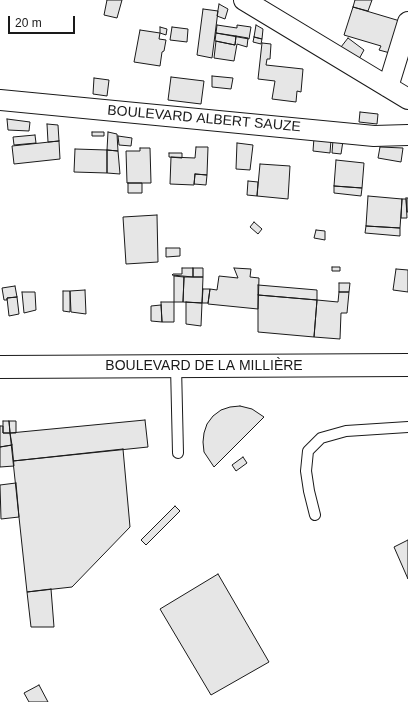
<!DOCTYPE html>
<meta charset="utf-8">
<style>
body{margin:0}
#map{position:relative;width:408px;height:702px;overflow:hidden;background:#fff;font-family:Helvetica,sans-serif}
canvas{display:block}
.scale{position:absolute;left:8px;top:16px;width:67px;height:18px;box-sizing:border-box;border:2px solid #1a1a1a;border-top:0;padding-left:5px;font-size:12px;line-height:14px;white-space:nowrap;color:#1a1a1a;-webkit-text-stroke:3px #fff;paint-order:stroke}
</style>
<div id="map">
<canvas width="408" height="702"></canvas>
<div class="scale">20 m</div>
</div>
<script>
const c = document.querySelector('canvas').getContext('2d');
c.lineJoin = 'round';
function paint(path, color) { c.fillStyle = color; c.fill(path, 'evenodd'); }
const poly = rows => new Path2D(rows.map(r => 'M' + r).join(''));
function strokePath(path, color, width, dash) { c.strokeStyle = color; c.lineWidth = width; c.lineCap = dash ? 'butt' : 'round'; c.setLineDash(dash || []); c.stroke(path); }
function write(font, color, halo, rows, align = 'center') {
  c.font = font + ' Helvetica,sans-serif'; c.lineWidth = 3; c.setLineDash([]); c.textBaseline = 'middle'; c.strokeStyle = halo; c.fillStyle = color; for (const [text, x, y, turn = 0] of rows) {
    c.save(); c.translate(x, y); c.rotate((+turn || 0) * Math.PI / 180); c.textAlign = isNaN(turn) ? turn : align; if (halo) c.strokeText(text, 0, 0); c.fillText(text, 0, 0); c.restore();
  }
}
const building = poly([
 [107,0,122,0,117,18,104,15,107,0],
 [355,0,372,0,368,11,353,7,355,0],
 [219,4,228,9,225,19,217,16,219,4],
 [353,7,400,21,390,53,379,50,381,46,344,35,353,7],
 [203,9,218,11,212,58,197,55,203,9],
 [217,25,237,28,237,25,251,27,249,39,216,33,217,25],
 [256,25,263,29,262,39,254,37,256,25],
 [160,27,167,29,166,35,160,33,160,27],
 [172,27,188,29,187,42,170,40,172,27],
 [140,30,160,33,159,39,166,40,164,51,162,52,160,66,134,62,140,30],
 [216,33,236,36,235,45,215,41,216,33],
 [236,36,248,38,247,47,237,44,234,61,214,58,216,41,235,45,236,36],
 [254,37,262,39,261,44,253,42,254,37],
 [348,38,364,50,359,59,341,47,348,38],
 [262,43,271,44,270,59,267,59,266,65,303,69,301,92,297,91,296,102,272,99,275,81,258,79,262,43],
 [212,76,233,78,231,89,212,87,212,76],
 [171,77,204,81,201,104,168,100,171,77],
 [94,78,109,80,107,96,93,94,94,78],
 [360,112,378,114,377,124,359,122,360,112],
 [7,119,30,122,29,131,8,130,7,119],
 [47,124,58,125,59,141,48,142,47,124],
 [92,132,104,132,104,136,92,136,92,132],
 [108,132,117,134,118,151,107,150,108,132],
 [35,135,36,143,14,145,13,137,35,135],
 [118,136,132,138,131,146,119,145,118,136],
 [314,138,331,140,330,153,313,151,314,138],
 [333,140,343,141,341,154,332,153,333,140],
 [59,141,60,159,14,164,12,146,59,141],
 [237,143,253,145,250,170,236,169,237,143],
 [196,147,208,147,207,175,195,174,194,185,170,184,171,157,195,158,196,147],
 [380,147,403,148,401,162,378,158,380,147],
 [140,148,150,148,151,183,127,183,126,151,140,151,140,148],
 [75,149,107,150,107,173,74,172,75,149],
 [107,150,118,151,120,174,107,173,107,150],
 [169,153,182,153,182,158,169,157,169,153],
 [336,160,364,163,362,188,334,186,336,160],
 [260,164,290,166,288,199,257,196,260,164],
 [195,174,207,175,206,185,194,184,195,174],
 [248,181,258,182,257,196,247,195,248,181],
 [128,183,142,183,142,193,128,193,128,183],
 [334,186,362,188,361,196,334,193,334,186],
 [368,196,402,199,400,228,366,226,368,196],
 [406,198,408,198,408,212,407,212,406,198],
 [402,199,406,199,407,218,401,218,402,199],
 [157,215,158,262,126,264,123,217,157,215],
 [254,222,262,229,258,234,250,227,254,222],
 [366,226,400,228,400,236,365,233,366,226],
 [316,230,325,231,325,240,314,238,316,230],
 [166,248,180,248,180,256,166,257,166,248],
 [332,267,340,267,340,271,332,271,332,267],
 [182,268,193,268,193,277,172,275,173,274,182,274,182,268],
 [193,268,203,268,203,277,193,277,193,268],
 [234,268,251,269,250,277,259,278,258,309,208,304,210,289,217,290,219,276,238,278,234,268],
 [396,269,408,270,408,292,393,290,396,269],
 [174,276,184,277,183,302,174,302,174,276],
 [184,277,203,277,202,303,183,302,184,277],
 [339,283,350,283,349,292,339,292,339,283],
 [258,285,317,290,317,300,258,295,258,285],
 [15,286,17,297,7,298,7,300,4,300,2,288,15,286],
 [203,289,210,289,208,303,202,303,203,289],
 [85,290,86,314,71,312,70,291,85,290],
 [63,291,70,291,70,312,63,311,63,291],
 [22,292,35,292,36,310,24,313,22,292],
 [339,292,349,292,347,313,341,313,340,339,314,337,317,300,338,302,339,292],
 [258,295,317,300,314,337,258,332,258,295],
 [17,297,19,314,9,316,7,298,17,297],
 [161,302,174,302,174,322,162,322,161,302],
 [186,302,202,303,201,326,186,324,186,302],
 [161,305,162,322,151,321,151,306,161,305],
 [240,406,252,409,264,417,214,467,204,452,203,442,204,433,207,424,213,416,221,410,230,407,240,406],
 [145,420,148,447,13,461,10,433,145,420],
 [3,421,9,421,10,433,3,433,3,421],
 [9,421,16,421,16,433,10,433,9,421],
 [0,426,3,426,3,433,10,433,12,445,0,447,0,426],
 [12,445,14,466,0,467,0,447,12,445],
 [123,449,130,527,72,587,27,592,13,461,123,449],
 [243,457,247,463,236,471,232,465,243,457],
 [16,483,19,517,1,519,0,485,16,483],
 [175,506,180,511,146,545,141,540,175,506],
 [408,540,408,579,394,547,408,540],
 [218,574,269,662,211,695,160,609,218,574],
 [51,589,54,627,31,627,27,592,51,589],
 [39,685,48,702,29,702,24,693,39,685]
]);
const lane = poly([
 [176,366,178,453],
 [315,515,309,491,306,471,308,451,321,438,346,431,408,427]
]);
const street = poly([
 [244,0,408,99],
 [388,87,408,22],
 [0,100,374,136,408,135]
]);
const secondary = poly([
 [0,367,408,365]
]);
const streetNames = [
 ["BOULEVARD ALBERT SAUZE",204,119,5],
 ["BOULEVARD DE LA MILLIÈRE",204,366]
];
paint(building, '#e6e6e6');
strokePath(building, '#1a1a1a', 1);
strokePath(lane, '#1a1a1a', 12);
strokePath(street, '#1a1a1a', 22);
strokePath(secondary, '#1a1a1a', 24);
strokePath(lane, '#fff', 10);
strokePath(street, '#fff', 20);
strokePath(secondary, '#fff', 22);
write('14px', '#1a1a1a', '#fff', streetNames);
</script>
